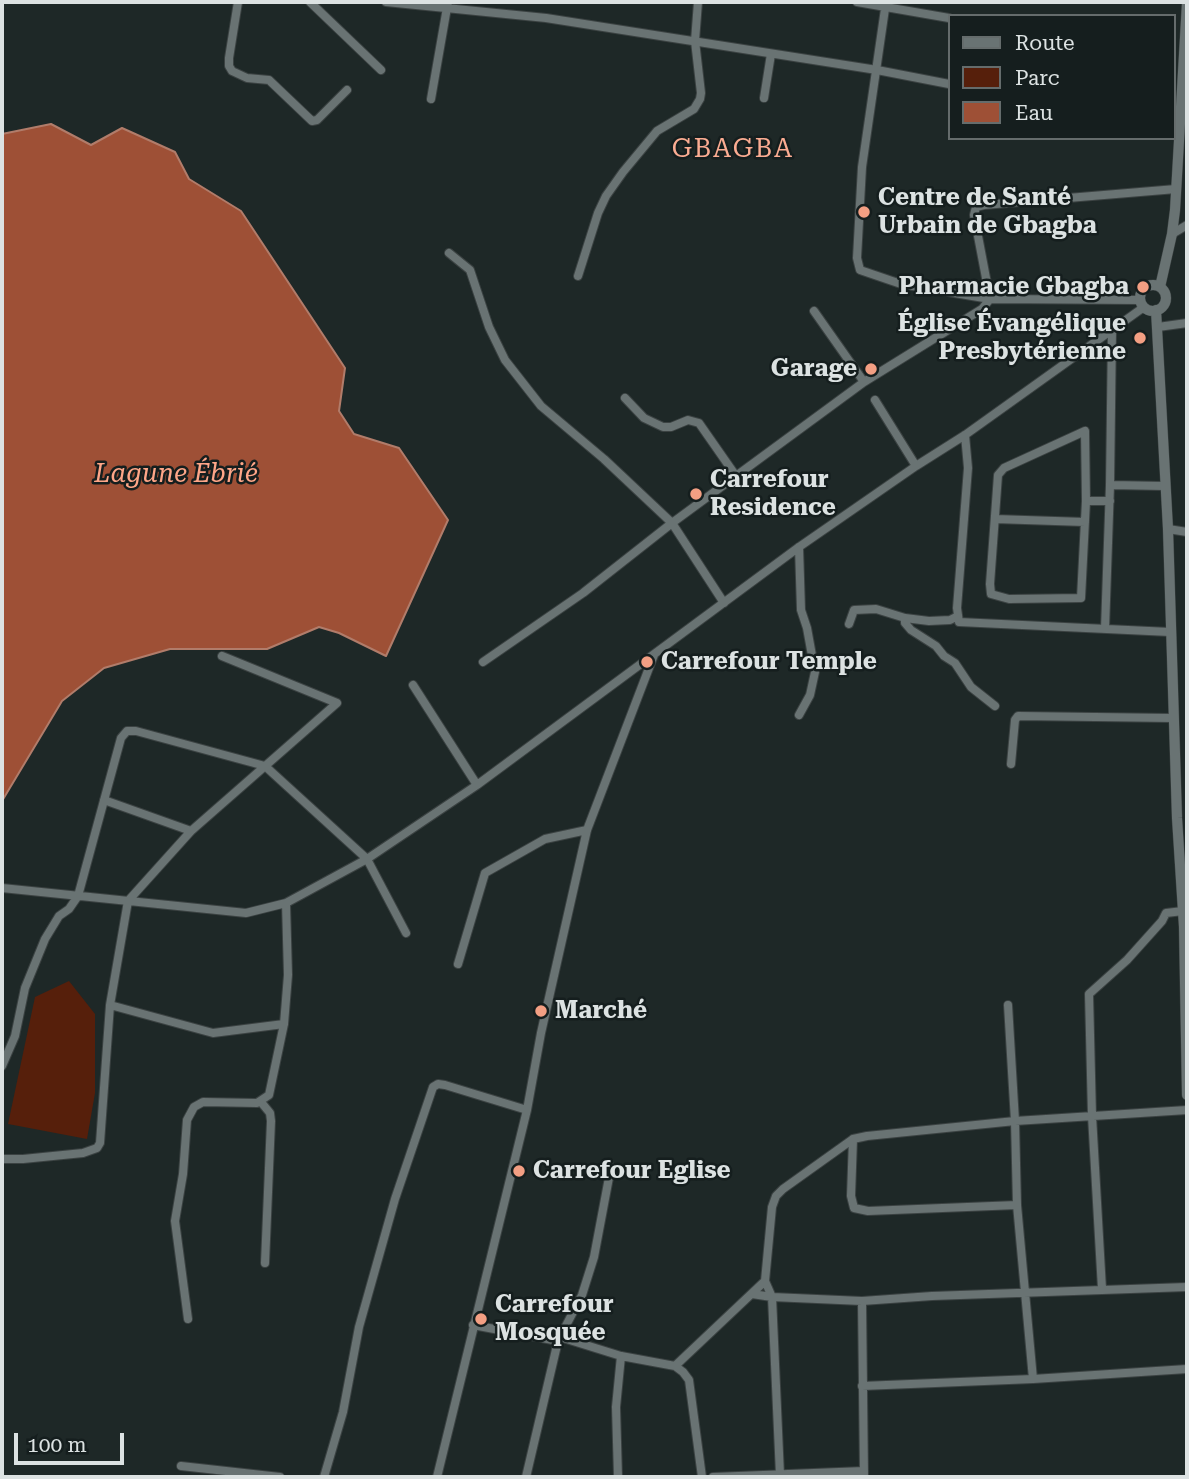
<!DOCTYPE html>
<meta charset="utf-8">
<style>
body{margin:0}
#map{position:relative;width:1189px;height:1479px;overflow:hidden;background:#1e2827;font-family:"Roboto Serif",serif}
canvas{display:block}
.frame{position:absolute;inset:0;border:4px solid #dce2e2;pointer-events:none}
.legend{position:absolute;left:948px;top:14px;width:228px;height:126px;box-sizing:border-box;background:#151e1e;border:2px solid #656c6c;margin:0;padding:9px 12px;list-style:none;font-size:21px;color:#dce2e2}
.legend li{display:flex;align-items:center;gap:14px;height:35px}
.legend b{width:35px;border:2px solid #656c6c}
.scale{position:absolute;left:14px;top:1433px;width:110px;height:32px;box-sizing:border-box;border:4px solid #dce2e2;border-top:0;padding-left:9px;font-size:21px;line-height:24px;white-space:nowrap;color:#dce2e2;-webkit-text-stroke:5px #151e1e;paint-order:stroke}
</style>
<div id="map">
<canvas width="1189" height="1479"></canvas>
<div class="frame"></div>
<ul class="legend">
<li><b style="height:9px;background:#697373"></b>Route</li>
<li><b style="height:19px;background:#561f0b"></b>Parc</li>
<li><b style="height:19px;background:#9e5036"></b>Eau</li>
</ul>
<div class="scale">100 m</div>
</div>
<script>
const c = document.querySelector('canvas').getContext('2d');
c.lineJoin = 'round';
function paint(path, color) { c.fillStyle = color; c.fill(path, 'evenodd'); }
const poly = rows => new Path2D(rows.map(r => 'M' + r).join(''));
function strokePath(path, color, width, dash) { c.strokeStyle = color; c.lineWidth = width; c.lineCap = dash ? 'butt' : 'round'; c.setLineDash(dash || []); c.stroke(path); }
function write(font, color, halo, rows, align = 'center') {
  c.font = font + ' "Roboto Serif",serif'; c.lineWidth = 5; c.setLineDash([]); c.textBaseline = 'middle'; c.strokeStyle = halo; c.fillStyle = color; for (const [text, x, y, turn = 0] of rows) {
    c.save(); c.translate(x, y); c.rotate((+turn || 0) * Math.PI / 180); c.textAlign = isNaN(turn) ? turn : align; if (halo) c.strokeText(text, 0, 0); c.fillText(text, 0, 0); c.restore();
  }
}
const green = poly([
 [69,981,95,1014,95,1093,87,1139,8,1124,35,997]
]);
const water = poly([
 [51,124,91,145,122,128,175,152,189,179,241,211,345,368,339,411,354,434,399,448,448,520,386,656,339,633,319,627,267,649,170,649,104,668,62,701,2,801,2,134,51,124]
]);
const minor = poly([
 [238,2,229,58,229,66,232,71,247,78,269,80,312,121,317,120,347,90],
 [310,2,381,70],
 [386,2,546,18,877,70,949,84],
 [857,2,949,18],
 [886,2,862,167,857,258,860,270,901,284,990,299,1140,300],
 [764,98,771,54],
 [431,99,448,2],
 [1173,120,1187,119],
 [1172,234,1187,225],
 [449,253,470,270,489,327,505,360,541,406,604,459,672,523,724,603],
 [578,276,598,213,606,196,623,172,657,131,694,109,700,99,701,93,695,41,698,2],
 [990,299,974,215,976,207,984,205,1176,189],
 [814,311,864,382],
 [1158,327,1187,323],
 [625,398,644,418,663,427,671,427,688,420,699,423,736,476],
 [875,400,916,466],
 [965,435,968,468,957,608,959,622,1170,632],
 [1110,485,1165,486],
 [1086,501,1081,598,1009,599,991,594,990,584,998,475,1004,468,1085,431,1086,501,1110,501],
 [995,519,1085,522],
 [1168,529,1187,532],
 [958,616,950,620,929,621,905,618,905,623,911,630,936,646,944,656,955,663,971,687,995,706],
 [849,624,854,610,876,609,905,618],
 [1105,629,1110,485,1112,330],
 [483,662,583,593,672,523,864,382,982,309,990,299],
 [413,685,477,785],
 [799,715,810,695,815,672,807,628,801,610,799,547],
 [1011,764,1015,720,1018,716,1172,718],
 [104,800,191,831],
 [2,888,246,913,286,903,367,859,477,785,799,547,916,466,965,435,1144,307],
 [458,964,485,873,545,839,587,830],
 [110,1005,213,1033,284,1024],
 [1008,1005,1015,1121,1017,1205,1033,1379,1187,1369],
 [2,1066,15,1036,25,988,45,939,59,916,69,909,78,896,121,738,127,731,136,731,265,766,367,859,406,933],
 [261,1102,270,1113,271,1121,265,1263],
 [853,1139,851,1196,854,1208,868,1211,1017,1205],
 [2,1159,23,1159,83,1153,97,1148,100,1143,110,1005,128,901,191,831,337,703,222,656],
 [1102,1289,1092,1116,1089,994,1127,960,1162,921,1166,913,1183,911],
 [752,1294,772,1297,862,1301,932,1296,1187,1287],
 [862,1301,864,1477],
 [188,1319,175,1221,183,1174,187,1120,194,1107,203,1102,257,1103,269,1095,284,1024,288,975,286,903],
 [473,1325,558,1341,560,1337,621,1356,675,1366,683,1372,689,1380,702,1477],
 [560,1337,582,1295,594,1257,611,1167],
 [675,1366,765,1281],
 [862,1386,1033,1379],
 [181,1466,280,1477],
 [780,1475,772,1297,765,1281,772,1207,776,1196,783,1189,853,1139,867,1136,1015,1121,1187,1110],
 [324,1477,343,1412,359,1327,395,1199,433,1087,438,1084,445,1085,527,1110],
 [437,1477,527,1110,541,1033,587,830,654,655],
 [526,1477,558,1341],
 [618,1477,616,1407,621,1356],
 [713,1477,864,1471]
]);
const tertiary = poly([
 '1140 298a13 13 0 1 1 26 0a13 13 0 1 1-26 0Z',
 [1160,287,1172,234,1175,210,1187,3],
 [1156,310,1168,529,1177,818,1184,927,1187,1095]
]);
const markers = [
 [864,212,7,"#f39f83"],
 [1143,287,7,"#f39f83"],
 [1140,338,7,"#f39f83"],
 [871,369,7,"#f39f83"],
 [696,494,7,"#f39f83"],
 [647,662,7,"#f39f83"],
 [541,1011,7,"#f39f83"],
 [519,1171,7,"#f39f83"],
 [481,1319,7,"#f39f83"]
];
const poiNames = [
 ["Centre de Santé",878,198],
 ["Urbain de Gbagba",878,226],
 ["Pharmacie Gbagba",1129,287,"right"],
 ["Église Évangélique",1126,324,"right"],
 ["Presbytérienne",1126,352,"right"],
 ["Garage",857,369,"right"],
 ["Carrefour",710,480],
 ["Residence",710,508],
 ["Carrefour Temple",661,662],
 ["Marché",555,1011],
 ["Carrefour Eglise",533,1171],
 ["Carrefour",495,1305],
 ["Mosquée",495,1333]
];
const neighbourhoodNames = [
 ["GBAGBA",733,149]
];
const waterNames = [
 ["Lagune Ébrié",176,474]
];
paint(green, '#561f0b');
paint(water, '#9e5036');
strokePath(water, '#b17c6a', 2);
strokePath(minor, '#3b4242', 10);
strokePath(tertiary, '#3b4242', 11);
strokePath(minor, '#697373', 8);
strokePath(tertiary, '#697373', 10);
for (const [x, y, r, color] of markers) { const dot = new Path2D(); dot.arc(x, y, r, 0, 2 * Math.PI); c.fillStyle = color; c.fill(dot); strokePath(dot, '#151e1e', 2.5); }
write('bold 24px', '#dce2e2', '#151e1e', poiNames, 'left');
c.letterSpacing = '2px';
write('26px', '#fbac92', '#151e1e', neighbourhoodNames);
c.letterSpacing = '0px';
write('italic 26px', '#fea688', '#151e1e', waterNames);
</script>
